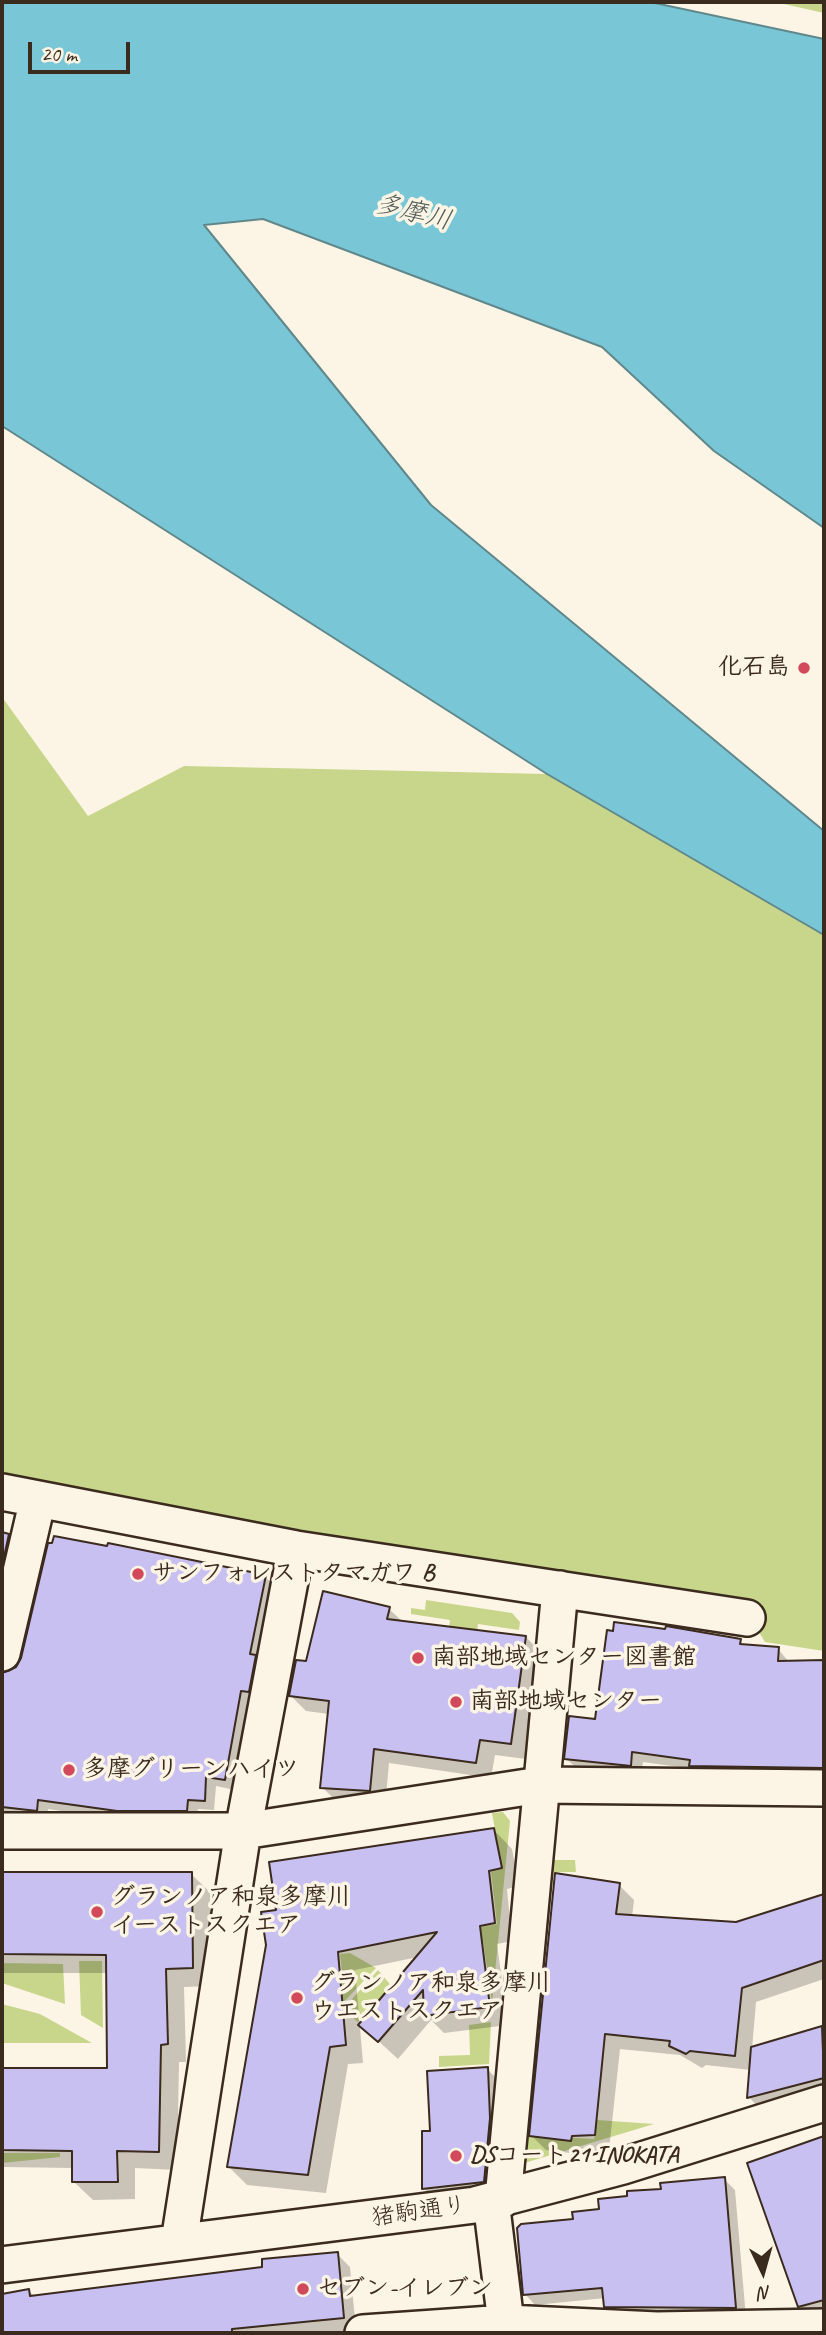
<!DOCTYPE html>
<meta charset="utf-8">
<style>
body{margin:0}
#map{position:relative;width:826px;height:2335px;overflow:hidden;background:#fcf5e5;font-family:Caveat,sans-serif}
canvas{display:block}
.frame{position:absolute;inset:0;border:4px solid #3b2a1e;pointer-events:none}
.north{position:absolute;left:728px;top:2237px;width:70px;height:70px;-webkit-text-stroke:5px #fcf5e5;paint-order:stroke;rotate:175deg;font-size:19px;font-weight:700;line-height:28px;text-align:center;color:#3b2a1e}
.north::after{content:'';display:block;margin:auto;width:24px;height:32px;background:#3b2a1e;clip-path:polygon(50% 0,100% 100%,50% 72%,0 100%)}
.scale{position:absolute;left:28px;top:42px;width:102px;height:32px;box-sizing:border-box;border:4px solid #3b2a1e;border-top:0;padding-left:9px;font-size:21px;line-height:24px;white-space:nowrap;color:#3b2a1e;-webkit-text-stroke:5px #fcf5e5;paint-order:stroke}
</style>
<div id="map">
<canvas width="826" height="2335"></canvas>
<div class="frame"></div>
<div class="north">N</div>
<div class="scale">20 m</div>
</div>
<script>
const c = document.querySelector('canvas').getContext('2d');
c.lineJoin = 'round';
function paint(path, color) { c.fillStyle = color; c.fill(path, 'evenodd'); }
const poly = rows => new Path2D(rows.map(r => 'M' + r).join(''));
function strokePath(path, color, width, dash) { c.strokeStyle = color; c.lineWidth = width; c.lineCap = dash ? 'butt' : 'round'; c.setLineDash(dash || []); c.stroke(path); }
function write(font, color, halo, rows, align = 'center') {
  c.font = font + ' Caveat,"Klee One",sans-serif'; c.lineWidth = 7; c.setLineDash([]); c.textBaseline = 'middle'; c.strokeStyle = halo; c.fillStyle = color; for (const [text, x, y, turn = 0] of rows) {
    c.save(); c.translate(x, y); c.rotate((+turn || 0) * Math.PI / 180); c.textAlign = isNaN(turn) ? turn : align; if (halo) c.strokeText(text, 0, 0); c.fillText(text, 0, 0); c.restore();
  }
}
const green = poly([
 [775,2,824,2,824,13],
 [2,697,88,816,184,766,547,774,824,935,824,1651,765,1642,746,1611,2,1483],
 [426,1600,512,1613,520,1622,519,1630,478,1624,474,1655,446,1650,450,1620,411,1614,411,1608,425,1610],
 [503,1812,510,1821,492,2003,483,1941,441,1947,439,1935,497,1924,491,1872,502,1869,492,1813],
 [548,1860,575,1860,576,1872,553,1872,527,2135,594,2139,597,2120,654,2124,521,2164],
 [350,1953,376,1968,340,2006,343,1982,340,1954],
 [79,1961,102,1961,103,2028,81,2015],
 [2,1963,63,1964,65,2004,2,1983],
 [378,1970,394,1989,403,2013,400,2017,377,1999,358,2022,343,2009],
 [2,2004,40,2014,92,2043,2,2043],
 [491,2022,489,2064,439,2067,439,2056,470,2055,469,2025],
 [2,2153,60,2153,60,2157,2,2163]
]);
const water = poly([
 [2,2,650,2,824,39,824,528,714,451,602,347,263,219,204,225,431,505,824,831,824,935,547,774,2,426,2,2]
]);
const shadow = poly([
 [2,1535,8,1536,19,1546,2,1618],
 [265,1577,276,1587,235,1790,216,1786,214,1810,198,1809,197,1821,129,1821,48,1809,47,1820,2,1814,2,1673],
 [389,1609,403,1622,526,1637,541,1653,526,1759,495,1755,491,1778,389,1763,385,1806,338,1803,322,1787,329,1714,306,1711,291,1696,307,1663],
 [740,1641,745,1646,778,1649,789,1662,824,1661,824,1778,702,1777,694,1769,643,1762,641,1776,577,1769,566,1758,596,1721],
 [494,1830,512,1849,519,1886,507,1889,512,1941,497,1944,508,2025,444,2033,431,2020,398,2059,361,2025,418,1957,355,1970,363,2063,348,2064,326,2193,247,2185,229,2167,278,1911],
 [499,2004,499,2007,441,2015,441,2012],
 [2,1874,191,1874,210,1892,211,1986,184,1987,186,2062,179,2062,177,2170,135,2168,135,2199,93,2200,74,2182,74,2168,2,2167,2,2070,109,2070,108,1973,2,1973],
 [619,1885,634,1900,632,1917,736,1924,824,1896,824,1979,756,2002,752,2049,824,2027,824,2090,758,2107,749,2097,751,2070,706,2065,702,2068,680,2055,620,2049,609,2150,586,2151,586,2155,546,2150,531,2135],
 [487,2069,497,2079,494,2191,434,2198,423,2188],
 [824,2138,824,2319,815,2322,800,2306,752,2163],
 [724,2179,735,2190,746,2318,616,2317,606,2307,605,2298,535,2305,525,2294,575,2221,662,2191],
 [337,2254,350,2267,356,2330,325,2333,2,2333,2,2295,29,2291,35,2297,264,2268]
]);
const building = poly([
 [2,1532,9,1534,2,1566,2,1532],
 [54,1536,107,1546,108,1543,266,1575,250,1654,256,1655,249,1692,241,1691,225,1780,206,1777,205,1801,188,1800,187,1811,117,1811,38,1800,37,1811,2,1807,2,1673,16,1667,21,1658,48,1543,52,1543,54,1536],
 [323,1591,390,1607,387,1619,526,1636,511,1744,480,1740,476,1763,374,1749,370,1791,320,1788,329,1701,289,1696,296,1660,306,1661,323,1591],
 [614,1622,665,1629,666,1626,741,1639,740,1644,779,1647,778,1661,824,1660,824,1768,689,1766,690,1760,632,1752,631,1766,564,1759,569,1716,595,1719,607,1630,613,1631,614,1622],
 [494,1828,502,1868,489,1871,495,1923,480,1926,490,2007,424,2016,423,1990,378,2042,358,2025,437,1932,338,1952,346,2045,330,2047,308,2175,227,2167,266,1945,261,1912,276,1910,269,1862,494,1828],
 [2,1872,192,1872,193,1968,166,1969,168,2044,161,2045,159,2152,117,2151,118,2182,72,2182,72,2151,2,2150,2,2068,107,2068,106,1955,2,1954,2,1872],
 [555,1873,620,1883,616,1914,736,1922,824,1894,824,1960,742,1988,735,2056,690,2051,686,2054,669,2046,670,2041,605,2034,595,2135,572,2136,571,2141,529,2136,555,1873],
 [822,2026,824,2078,747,2098,751,2047,822,2026],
 [488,2067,490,2118,484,2182,422,2189,422,2131,430,2131,427,2071,488,2067],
 [824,2136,824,2300,798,2307,747,2163,824,2136],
 [725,2177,736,2308,604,2307,602,2288,523,2295,517,2228,521,2224,573,2219,572,2212,599,2209,598,2199,627,2196,627,2191,661,2189,660,2183,725,2177],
 [338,2252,344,2318,232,2329,232,2333,2,2333,2,2294,29,2289,30,2296,262,2267,262,2259,338,2252]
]);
const minor = poly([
 [2,1492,296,1549,747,1618],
 [2,1653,38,1499],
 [2,1831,243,1831,540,1785,824,1788],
 [503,2199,560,1589],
 [491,2201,506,2323],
 [179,2242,243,1831,296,1549],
 [2,2265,475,2205,623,2166,824,2103],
 [363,2333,506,2323,657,2330,824,2327]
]);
const markers = [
 [804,668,7,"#d1495b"],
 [138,1574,7,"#d1495b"],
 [418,1658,7,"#d1495b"],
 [456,1702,7,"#d1495b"],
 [69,1770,7,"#d1495b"],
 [97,1912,7,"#d1495b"],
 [297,1998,7,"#d1495b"],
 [456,2156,7,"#d1495b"],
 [303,2289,7,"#d1495b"]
];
const poiNames = [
 ["化石島",790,668,"right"],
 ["サンフォレストタマガワ B",152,1574],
 ["南部地域センター図書館",432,1658],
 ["南部地域センター",470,1702],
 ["多摩グリーンハイツ",83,1770],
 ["グランノア和泉多摩川",111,1898],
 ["イーストスクエア",111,1926],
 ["グランノア和泉多摩川",311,1984],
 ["ウエストスクエア",311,2012],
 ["DSコート21 INOKATA",470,2156],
 ["セブン-イレブン",317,2289]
];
const streetNames = [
 ["猪駒通り",419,2212,-8]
];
const waterNames = [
 ["多摩川",413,213,14]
];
paint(green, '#c7d68a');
paint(water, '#79c7d6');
strokePath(water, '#60888c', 2);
paint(shadow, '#0003');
paint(building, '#c9c0f2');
strokePath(building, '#3b2a1e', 2);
strokePath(minor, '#3b2a1e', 40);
strokePath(minor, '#fcf5e5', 35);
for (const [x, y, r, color] of markers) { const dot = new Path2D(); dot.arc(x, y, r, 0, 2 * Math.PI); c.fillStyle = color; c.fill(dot); strokePath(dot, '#fcf5e5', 2.5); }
write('bold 24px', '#3b2a1e', '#fcf5e5', poiNames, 'left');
write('24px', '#3b2a1e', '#fcf5e5', streetNames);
write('italic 26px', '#4e5955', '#fcf5e5', waterNames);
</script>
